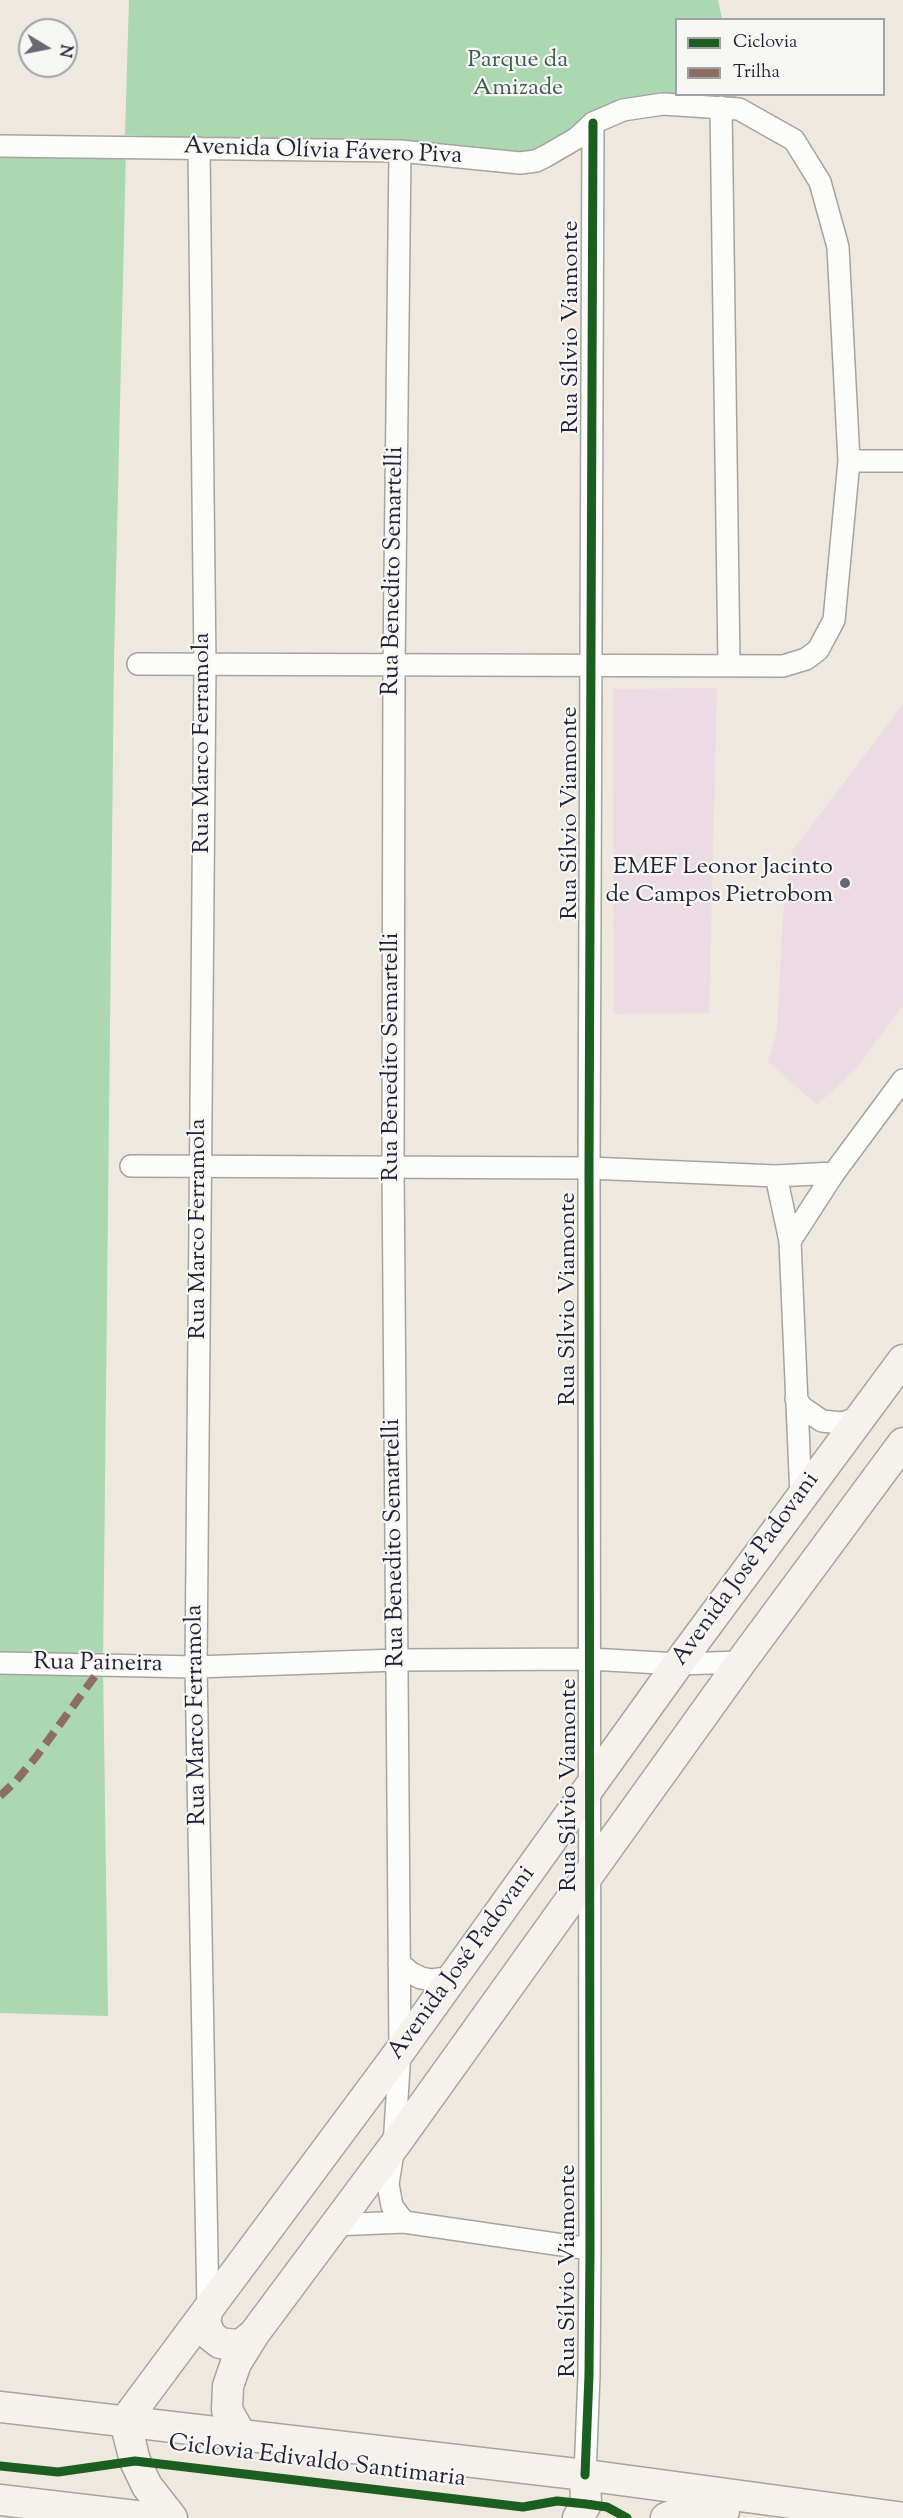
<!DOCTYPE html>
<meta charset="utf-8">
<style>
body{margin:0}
#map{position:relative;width:903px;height:2518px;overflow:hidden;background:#eee8de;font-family:"Sorts Mill Goudy",serif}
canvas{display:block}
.legend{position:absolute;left:675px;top:18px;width:210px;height:78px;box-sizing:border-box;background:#f6f6f2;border:2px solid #a1a1a9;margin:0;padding:8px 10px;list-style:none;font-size:18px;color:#22223b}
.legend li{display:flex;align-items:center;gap:12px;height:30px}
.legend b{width:30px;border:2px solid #a1a1a9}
.north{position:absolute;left:18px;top:18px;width:60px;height:60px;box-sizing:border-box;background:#f6f6f2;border:2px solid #a1a1a9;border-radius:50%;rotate:100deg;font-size:16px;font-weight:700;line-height:24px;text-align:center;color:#22223b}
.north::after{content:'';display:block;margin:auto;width:21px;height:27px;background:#696774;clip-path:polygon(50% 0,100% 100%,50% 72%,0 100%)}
</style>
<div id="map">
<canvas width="903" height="2518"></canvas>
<ul class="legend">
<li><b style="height:8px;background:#1b5e20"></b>Ciclovia</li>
<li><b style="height:8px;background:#8d6e63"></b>Trilha</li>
</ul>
<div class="north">N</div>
</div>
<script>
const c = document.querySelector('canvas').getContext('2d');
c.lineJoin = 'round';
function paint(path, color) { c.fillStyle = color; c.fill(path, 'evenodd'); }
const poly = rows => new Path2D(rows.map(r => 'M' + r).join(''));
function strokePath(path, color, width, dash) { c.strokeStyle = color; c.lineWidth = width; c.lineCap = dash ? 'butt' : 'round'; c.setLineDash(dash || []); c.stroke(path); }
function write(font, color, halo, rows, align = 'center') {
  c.font = font + ' "Sorts Mill Goudy",serif'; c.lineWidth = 4.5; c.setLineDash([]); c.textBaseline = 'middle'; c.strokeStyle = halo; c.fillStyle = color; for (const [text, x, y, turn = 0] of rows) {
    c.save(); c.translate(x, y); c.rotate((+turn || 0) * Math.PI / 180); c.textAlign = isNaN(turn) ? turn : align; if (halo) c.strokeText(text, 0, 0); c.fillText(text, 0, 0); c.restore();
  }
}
const built = poly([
 [717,688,709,1013,614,1014,613,689],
 [903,704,903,1006,856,1069,817,1105,768,1062,777,1032,783,914,792,851]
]);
const green = poly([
 [129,0,718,0,722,19,676,20,676,94,736,95,739,109,661,98,542,153,125,135],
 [0,148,126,149,114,659,103,1665,108,2016,0,2013]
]);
const street = poly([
 [721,107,729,664],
 [0,146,400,151,520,163,536,161,546,156,577,138,593,123,623,110,663,104,739,109,794,140,820,182,838,247,849,461,834,620,818,650,806,659,783,666,138,664],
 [199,148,205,665,196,1667,208,2309],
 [400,151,394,665,393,1167,400,2051,394,2146,388,2184,392,2206,404,2222],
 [849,461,903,461],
 [131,1166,589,1168,776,1176,834,1173],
 [776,1176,790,1241,801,1497],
 [790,1241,834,1173,903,1080],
 [796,1399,803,1408,822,1421,842,1423,861,1417],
 [0,1663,196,1667,397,1660,590,1659,678,1664,741,1662],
 [399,1963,411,1973,421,1978,432,1980,453,1977],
 [334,2225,404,2222,590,2249],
 [585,2475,589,2375,590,2249,589,1168,593,123]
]);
const secondary = poly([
 [208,2309,205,2321,210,2335,220,2343,236,2345,243,2343,254,2334],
 [0,2407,585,2475,903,2518],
 [241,2435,227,2410,228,2386,236,2363,254,2334,394,2146,741,1662,903,1443],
 [0,2500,153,2518],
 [172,2518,147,2486,135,2461,125,2421,400,2051,678,1664,903,1360],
 [578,2518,586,2504,585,2475],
 [666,2518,692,2507,724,2511]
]);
const quiet = poly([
 [0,1796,16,1781,36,1757,103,1665]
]);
const cycleway = poly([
 [0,2466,58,2472,135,2461,523,2507,557,2501,586,2504,607,2507,627,2518],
 [585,2475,589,2375,590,2249,589,1168,593,123]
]);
const markers = [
 [845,883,6,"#696774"]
];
const parkNames = [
 ["Parque da",518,62],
 ["Amizade",518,90]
];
const streetNames = [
 ["Avenida Olívia Fávero Piva",323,153,2],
 ["Rua Sílvio Viamonte",573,327,-90],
 ["Rua Benedito Semartelli",395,571,-89],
 ["Rua Marco Ferramola",204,743,-90],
 ["Rua Sílvio Viamonte",572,813,-90],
 ["Rua Benedito Semartelli",393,1057,-90],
 ["Rua Marco Ferramola",200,1229,-90],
 ["Rua Sílvio Viamonte",570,1299,-90],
 ["Rua Benedito Semartelli",396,1543,-91],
 ["Avenida José Padovani",747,1570,-54],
 ["Rua Paineira",98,1665,1],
 ["Rua Marco Ferramola",198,1715,-91],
 ["Rua Sílvio Viamonte",571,1785,-90],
 ["Avenida José Padovani",463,1964,-54],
 ["Rua Sílvio Viamonte",570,2271,-90],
 ["Ciclovia Edivaldo Santimaria",317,2463,7]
];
const poiNames = [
 ["EMEF Leonor Jacinto",833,869],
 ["de Campos Pietrobom",833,897]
];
paint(built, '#eddbe4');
paint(green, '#abd7b1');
strokePath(street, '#a7a3a1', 24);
strokePath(secondary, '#a7a3a1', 33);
strokePath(street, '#fcfcfa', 21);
strokePath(secondary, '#f5f1ec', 30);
strokePath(quiet, '#8d6e63', 8, [15, 8]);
strokePath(cycleway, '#1b5e20', 9);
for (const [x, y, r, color] of markers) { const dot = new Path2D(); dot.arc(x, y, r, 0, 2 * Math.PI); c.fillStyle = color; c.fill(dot); strokePath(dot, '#f6f6f2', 2); }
write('24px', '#3f5c58', '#f6f6f2', parkNames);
write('24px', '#22223b', '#f6f6f2', streetNames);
write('24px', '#22223b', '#f6f6f2', poiNames, 'right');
</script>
